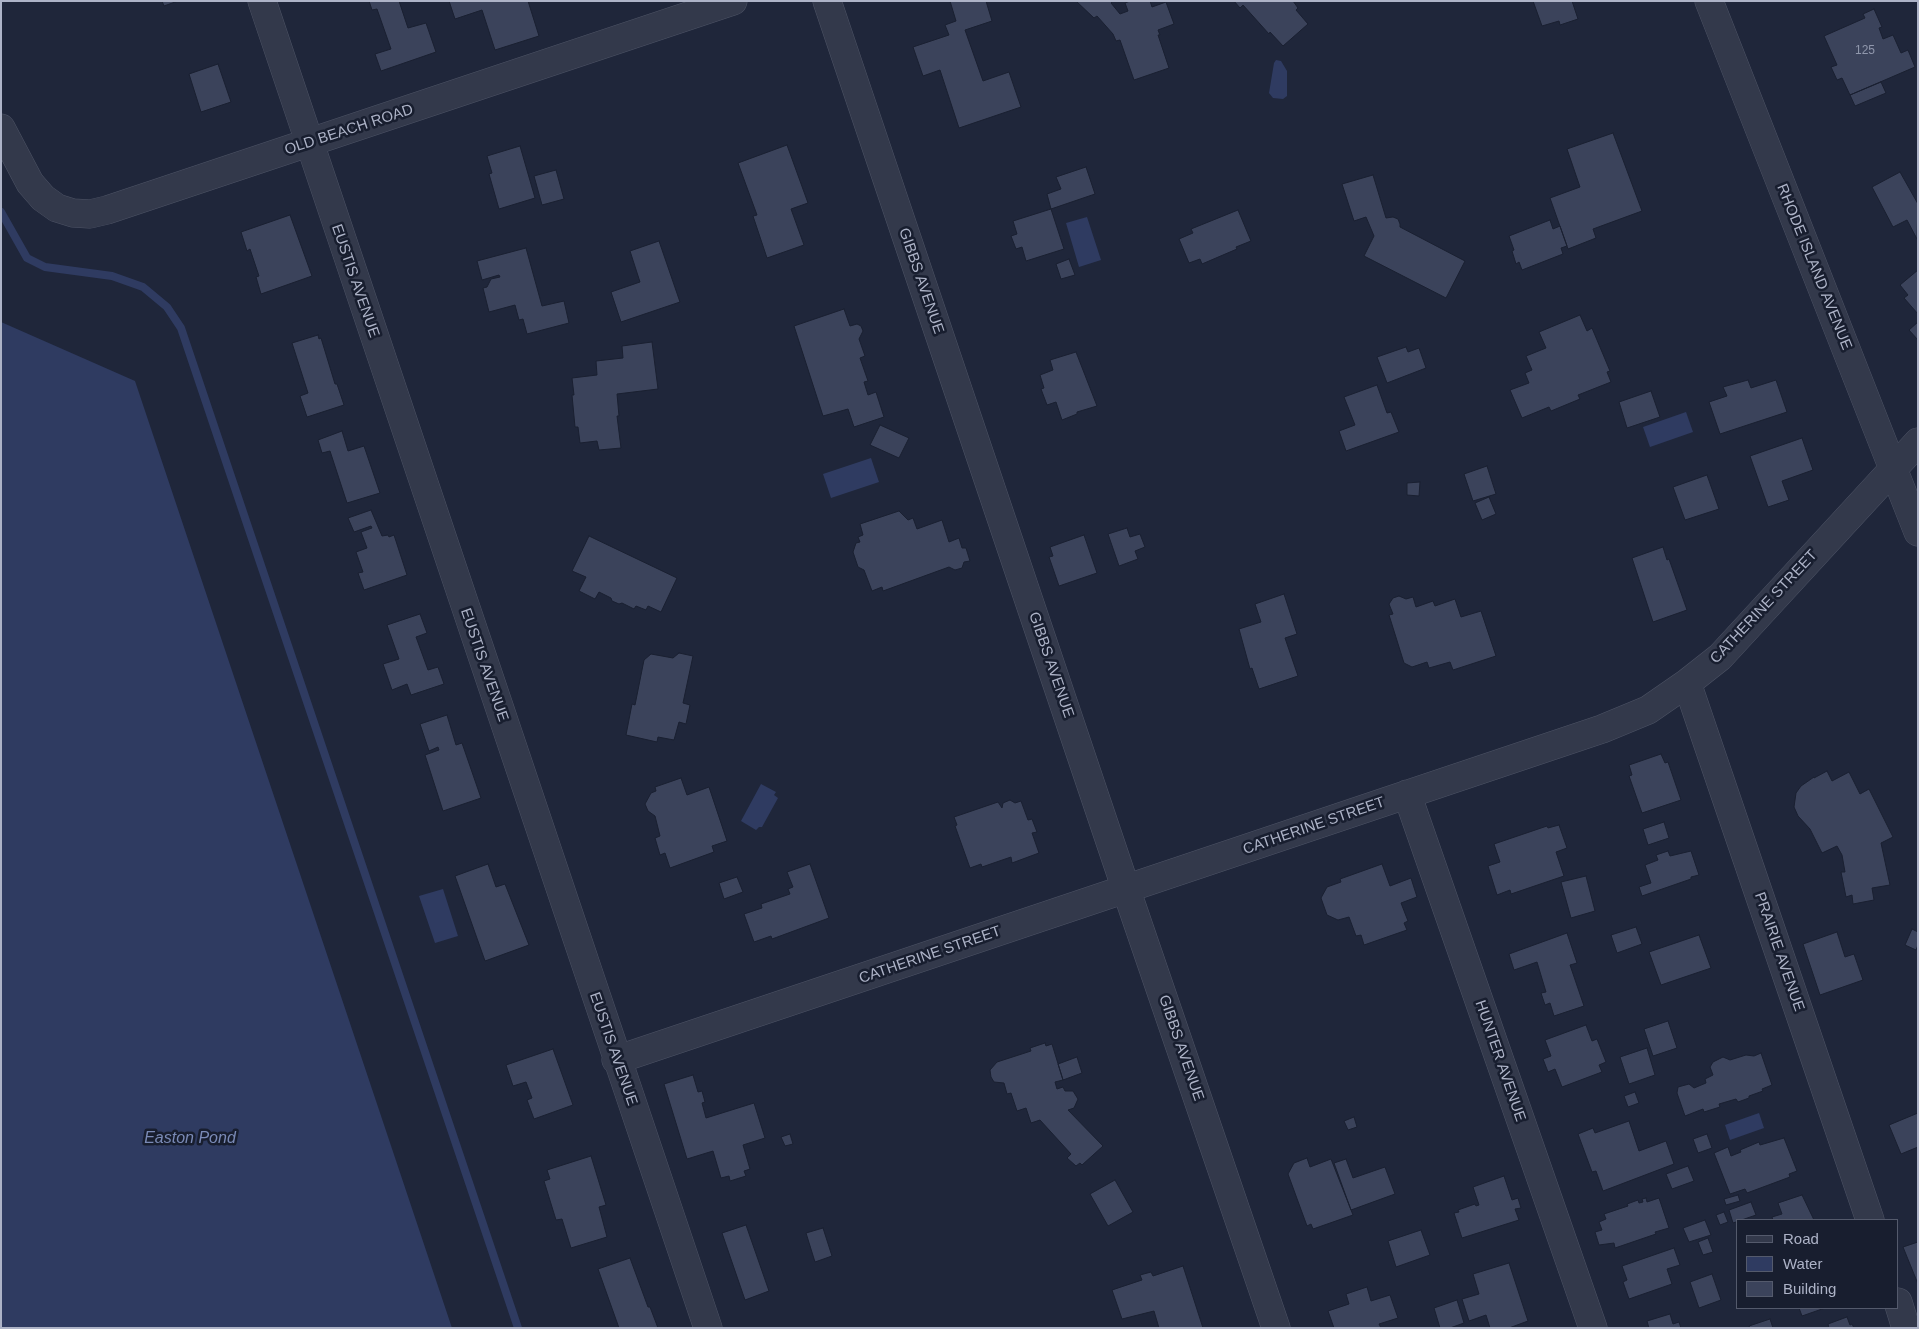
<!DOCTYPE html>
<style>
body{margin:0}
#map{position:relative;width:1919px;height:1329px;overflow:hidden;background:#1f263a;font-family:Helvetica,sans-serif}
canvas{display:block}
.frame{position:absolute;inset:0;border:2px solid #adb3c7;pointer-events:none}
.legend{position:absolute;left:1736px;top:1219px;width:162px;height:90px;box-sizing:border-box;background:#181e2f;border:1px solid #545a6c;margin:0;padding:6px 9px;list-style:none;font-size:15px;color:#adb3c7}
.legend li{display:flex;align-items:center;gap:10px;height:25px}
.legend b{width:25px;border:1px solid #545a6c}
</style>
<div id="map">
<canvas width="1919" height="1329"></canvas>
<div class="frame"></div>
<ul class="legend">
<li><b style="height:6px;background:#33394b"></b>Road</li>
<li><b style="height:14px;background:#2f3b61"></b>Water</li>
<li><b style="height:14px;background:#3b435b"></b>Building</li>
</ul>
</div>
<script>
const c = document.querySelector('canvas').getContext('2d');
c.lineJoin = 'round';
function paint(path, color) { c.fillStyle = color; c.fill(path, 'evenodd'); }
const poly = rows => new Path2D(rows.map(r => 'M' + r).join(''));
function strokePath(path, color, width, dash) { c.strokeStyle = color; c.lineWidth = width; c.lineCap = dash ? 'butt' : 'round'; c.setLineDash(dash || []); c.stroke(path); }
function write(font, color, halo, rows, align = 'center') {
  c.font = font + ' Helvetica,sans-serif'; c.lineWidth = 5; c.setLineDash([]); c.textBaseline = 'middle'; c.strokeStyle = halo; c.fillStyle = color; for (const [text, x, y, turn = 0] of rows) {
    c.save(); c.translate(x, y); c.rotate((+turn || 0) * Math.PI / 180); c.textAlign = isNaN(turn) ? turn : align; if (halo) c.strokeText(text, 0, 0); c.fillText(text, 0, 0); c.restore();
  }
}
const water = poly([
 [1276,60,1281,61,1287,71,1287,96,1283,99,1273,98,1269,93,1274,63],
 [1087,217,1101,260,1079,267,1066,223],
 [1,322,135,381,452,1328,1,1328],
 [1686,412,1693,432,1650,447,1643,427],
 [871,458,879,482,831,498,823,474],
 [761,784,776,792,774,795,778,798,762,827,759,827,756,830,741,821],
 [443,889,458,936,435,943,419,896],
 [1759,1113,1764,1128,1730,1140,1725,1125]
]);
const stream = poly([
 [1,212,27,258,45,267,112,276,143,287,167,307,181,328,518,1328]
]);
const building = poly([
 [162,1,178,1,164,6,162,1],
 [369,1,399,1,408,28,426,23,436,52,381,71,375,54,391,49,377,9,372,10,369,1],
 [449,1,528,1,539,36,495,50,482,10,455,19,449,1],
 [950,1,986,1,992,21,965,30,983,81,1009,72,1021,107,959,128,940,70,923,76,913,47,949,35,945,25,956,21,950,1],
 [1076,1,1113,1,1111,3,1120,14,1128,11,1125,3,1130,1,1150,1,1152,7,1166,2,1174,24,1158,30,1160,35,1158,35,1169,68,1134,80,1120,40,1116,41,1113,34,1097,16,1094,18,1076,1],
 [1234,1,1293,1,1298,8,1296,10,1308,24,1283,46,1270,32,1269,34,1243,5,1240,8,1234,1],
 [1533,1,1572,1,1578,19,1560,25,1559,21,1542,26,1533,1],
 [1874,9,1882,27,1879,28,1883,39,1893,35,1901,53,1908,50,1915,67,1850,95,1842,78,1837,80,1831,67,1837,65,1824,36,1865,18,1863,14,1874,9],
 [218,64,231,102,201,112,189,74,218,64],
 [1881,82,1886,93,1855,106,1850,95,1881,82],
 [1613,133,1642,211,1593,229,1596,238,1568,249,1550,198,1580,187,1567,149,1613,133],
 [787,145,808,203,791,209,804,245,767,258,753,216,757,215,738,163,787,145],
 [520,146,535,198,499,209,489,174,492,173,487,156,520,146],
 [1086,167,1095,194,1051,209,1047,194,1061,189,1056,177,1086,167],
 [556,170,564,199,542,205,534,176,556,170],
 [1900,172,1918,204,1917,239,1907,220,1893,227,1872,187,1900,172],
 [1373,175,1386,218,1393,217,1398,219,1400,224,1400,227,1465,261,1446,298,1364,256,1374,236,1366,217,1354,221,1342,184,1373,175],
 [1051,209,1064,249,1026,261,1022,247,1016,249,1011,236,1017,234,1013,221,1051,209],
 [1238,210,1251,241,1236,247,1237,249,1202,264,1200,259,1189,263,1179,239,1193,233,1191,229,1238,210],
 [290,215,312,276,261,294,256,277,259,276,250,249,247,251,241,232,290,215],
 [1550,220,1553,229,1560,226,1567,246,1561,248,1563,254,1522,270,1519,262,1516,264,1512,251,1514,250,1509,236,1550,220],
 [659,241,680,302,621,322,611,292,640,282,630,251,659,241],
 [526,248,542,306,564,301,569,323,527,334,523,319,519,320,515,305,489,312,483,288,487,287,491,279,500,277,499,275,482,280,477,261,526,248],
 [1069,259,1075,275,1061,279,1056,264,1069,259],
 [1918,270,1918,314,1904,298,1908,295,1900,285,1918,270],
 [844,309,850,326,857,324,861,326,863,331,859,339,865,356,860,358,868,381,864,382,868,395,876,392,884,417,854,427,848,409,823,416,794,326,844,309],
 [1580,315,1587,331,1592,328,1610,371,1607,372,1611,382,1578,395,1580,399,1551,411,1549,407,1522,418,1510,390,1529,383,1525,373,1532,370,1526,356,1546,348,1539,332,1580,315],
 [1918,322,1918,340,1909,330,1918,322],
 [318,335,319,339,321,338,335,384,337,384,344,405,307,417,300,396,308,393,292,343,318,335],
 [652,342,658,389,617,394,619,416,617,416,621,448,599,450,597,441,580,443,578,427,575,427,572,395,574,395,572,378,597,375,596,361,623,358,622,346,652,342],
 [1406,347,1408,352,1419,348,1426,368,1387,383,1377,357,1406,347],
 [1076,352,1097,406,1077,412,1077,414,1062,420,1056,402,1047,405,1041,389,1044,388,1040,375,1053,370,1050,360,1076,352],
 [1748,380,1751,388,1776,380,1787,412,1720,434,1709,402,1727,396,1723,387,1748,380],
 [1377,385,1387,413,1391,412,1399,432,1346,451,1339,431,1355,425,1344,397,1377,385],
 [1651,391,1660,417,1627,428,1619,402,1651,391],
 [880,425,909,438,899,458,870,445,880,425],
 [342,431,348,451,364,446,380,493,347,503,330,451,322,453,318,440,342,431],
 [1802,438,1813,470,1782,481,1789,500,1768,507,1750,456,1802,438],
 [1487,466,1496,494,1473,501,1464,474,1487,466],
 [1707,475,1719,509,1685,520,1673,487,1707,475],
 [1420,482,1419,496,1407,495,1407,483,1420,482],
 [1489,497,1496,514,1482,520,1475,503,1489,497],
 [371,510,382,536,388,535,389,537,394,535,407,575,364,590,358,573,363,572,356,552,367,548,361,532,372,528,371,526,354,532,348,518,371,510],
 [899,511,908,520,913,518,917,529,942,520,949,542,959,538,962,548,966,548,970,561,964,562,962,568,955,570,949,567,883,591,882,587,872,591,864,570,858,567,853,552,856,543,860,542,858,537,863,535,860,524,899,511],
 [1127,528,1130,537,1140,534,1145,547,1135,551,1138,559,1119,566,1108,534,1127,528],
 [1084,535,1097,573,1059,586,1049,557,1053,556,1050,547,1084,535],
 [589,536,677,578,661,612,648,606,646,610,636,606,634,609,622,603,619,604,612,601,611,598,599,592,595,599,579,591,586,577,572,571,589,536],
 [1663,547,1667,560,1669,559,1687,610,1653,622,1632,558,1663,547],
 [1284,594,1297,634,1285,638,1298,676,1259,689,1252,668,1250,669,1239,629,1261,622,1255,604,1284,594],
 [1399,596,1406,599,1413,597,1416,607,1433,601,1435,606,1455,599,1461,617,1481,611,1496,656,1453,670,1450,662,1429,668,1427,662,1412,667,1404,663,1389,615,1393,614,1389,604,1393,598,1399,596],
 [420,614,427,633,416,637,428,670,438,667,444,684,411,695,407,684,392,690,383,664,399,659,387,625,420,614],
 [679,653,693,656,683,703,690,705,686,724,679,722,674,740,658,737,657,742,626,735,632,704,635,705,644,660,651,654,673,658,679,653],
 [447,715,456,745,462,743,481,798,443,811,425,755,439,750,438,747,429,751,420,724,447,715],
 [1661,754,1665,763,1668,762,1681,800,1642,813,1629,776,1632,775,1629,765,1661,754],
 [1827,771,1832,781,1849,772,1860,794,1869,789,1893,837,1881,843,1890,885,1872,888,1874,900,1853,904,1852,895,1846,897,1841,872,1845,872,1842,855,1837,846,1822,853,1810,829,1798,816,1794,807,1796,793,1801,786,1814,777,1814,778,1827,771],
 [681,778,687,795,709,787,727,841,712,846,714,852,670,868,665,853,660,855,655,838,660,836,655,816,648,811,645,804,651,793,656,791,655,787,681,778],
 [1010,800,1015,803,1021,801,1028,820,1032,819,1037,832,1032,833,1039,853,1012,863,1011,857,982,867,981,864,970,868,955,826,957,825,954,817,998,802,1002,808,1003,803,1010,800],
 [1664,822,1669,838,1648,845,1643,829,1664,822],
 [1559,825,1567,848,1556,852,1564,876,1511,894,1510,890,1497,895,1488,866,1500,862,1494,844,1547,826,1548,828,1559,825],
 [1668,851,1670,856,1691,851,1699,875,1691,877,1691,879,1642,896,1639,887,1651,883,1645,865,1658,860,1656,855,1668,851],
 [488,864,496,887,505,884,529,945,485,961,455,876,488,864],
 [810,864,829,918,772,939,771,936,754,942,744,914,762,908,761,904,790,894,788,889,793,887,787,872,810,864],
 [1382,864,1390,886,1411,878,1417,897,1401,903,1408,921,1404,923,1407,930,1364,945,1361,935,1356,936,1349,917,1338,920,1327,915,1321,898,1327,887,1341,882,1340,879,1382,864],
 [1586,876,1595,911,1571,918,1561,882,1586,876],
 [737,877,743,892,724,899,719,883,737,877],
 [1636,927,1642,944,1617,953,1611,935,1636,927],
 [1912,929,1918,932,1918,945,1916,950,1905,945,1912,929],
 [1837,932,1845,957,1854,954,1863,980,1820,995,1803,944,1837,932],
 [1567,933,1577,963,1570,965,1584,1006,1554,1016,1550,1003,1545,1005,1541,993,1546,992,1537,962,1514,970,1509,954,1567,933],
 [1699,935,1711,968,1661,985,1649,952,1699,935],
 [1668,1021,1677,1048,1653,1056,1644,1029,1668,1021],
 [1586,1025,1592,1041,1597,1039,1606,1062,1599,1065,1602,1072,1562,1087,1555,1069,1548,1072,1543,1059,1551,1056,1545,1040,1586,1025],
 [1045,1043,1046,1046,1052,1044,1063,1080,1055,1082,1057,1089,1063,1087,1065,1091,1073,1091,1078,1099,1074,1108,1068,1110,1103,1146,1082,1165,1080,1163,1076,1166,1067,1158,1071,1154,1040,1120,1031,1123,1026,1108,1017,1111,1011,1093,1007,1094,1004,1083,994,1082,991,1077,990,1070,997,1062,1031,1051,1030,1048,1045,1043],
 [1647,1048,1655,1075,1629,1084,1620,1057,1647,1048],
 [553,1049,573,1105,534,1119,527,1100,532,1098,526,1082,513,1086,506,1065,553,1049],
 [1761,1053,1772,1085,1762,1089,1763,1091,1749,1096,1749,1098,1738,1102,1736,1099,1719,1104,1720,1107,1704,1112,1703,1109,1685,1116,1677,1093,1678,1087,1689,1084,1694,1088,1706,1083,1705,1079,1713,1075,1710,1067,1713,1062,1723,1057,1730,1060,1746,1055,1754,1056,1761,1053],
 [1077,1057,1082,1073,1063,1080,1058,1064,1077,1057],
 [693,1075,698,1092,702,1091,705,1102,702,1103,706,1118,754,1103,765,1138,743,1145,750,1169,744,1171,746,1176,730,1181,729,1176,721,1178,713,1151,687,1159,664,1084,693,1075],
 [1635,1092,1639,1103,1628,1107,1624,1096,1635,1092],
 [1918,1113,1918,1147,1901,1154,1889,1125,1918,1113],
 [1354,1117,1357,1127,1348,1130,1344,1121,1354,1117],
 [1629,1121,1639,1151,1666,1141,1674,1164,1603,1191,1596,1171,1592,1172,1578,1134,1593,1128,1595,1133,1629,1121],
 [790,1134,793,1144,785,1146,781,1137,790,1134],
 [1707,1134,1712,1148,1698,1153,1693,1139,1707,1134],
 [1784,1138,1797,1171,1789,1174,1790,1177,1747,1193,1745,1189,1730,1194,1714,1153,1728,1147,1731,1156,1741,1152,1740,1150,1759,1142,1760,1145,1784,1138],
 [591,1156,606,1205,599,1207,607,1237,571,1248,562,1219,556,1220,544,1181,550,1179,547,1170,591,1156],
 [1307,1158,1310,1167,1331,1159,1353,1215,1313,1229,1311,1224,1307,1226,1288,1174,1294,1163,1307,1158],
 [1346,1159,1353,1178,1385,1167,1395,1194,1351,1210,1334,1163,1346,1159],
 [1688,1166,1694,1181,1672,1189,1666,1174,1688,1166],
 [1504,1176,1512,1200,1518,1198,1521,1208,1515,1209,1519,1220,1462,1238,1454,1213,1459,1212,1458,1210,1475,1204,1476,1206,1479,1205,1473,1187,1504,1176],
 [1115,1180,1133,1212,1108,1226,1090,1194,1115,1180],
 [1738,1195,1740,1201,1726,1205,1724,1199,1738,1195],
 [1802,1195,1814,1220,1773,1220,1772,1217,1782,1214,1778,1203,1802,1195],
 [1646,1198,1647,1202,1659,1198,1669,1228,1655,1232,1656,1234,1615,1248,1614,1243,1599,1245,1595,1232,1602,1230,1599,1222,1606,1219,1604,1214,1628,1206,1627,1204,1638,1200,1639,1203,1643,1202,1642,1199,1646,1198],
 [1751,1202,1756,1215,1733,1223,1729,1210,1751,1202],
 [1724,1212,1728,1222,1720,1225,1716,1215,1724,1212],
 [1705,1220,1711,1235,1689,1242,1683,1228,1705,1220],
 [746,1225,769,1291,745,1300,722,1233,746,1225],
 [823,1228,832,1256,815,1262,806,1233,823,1228],
 [1421,1230,1430,1255,1396,1267,1388,1241,1421,1230],
 [1708,1238,1713,1252,1703,1255,1698,1242,1708,1238],
 [1918,1242,1918,1284,1903,1247,1918,1242],
 [1674,1248,1680,1265,1667,1269,1672,1284,1629,1299,1623,1282,1627,1280,1622,1266,1674,1248],
 [630,1258,648,1307,650,1307,658,1328,619,1328,598,1269,630,1258],
 [1509,1263,1528,1321,1509,1328,1490,1328,1486,1315,1469,1321,1462,1299,1479,1294,1473,1274,1509,1263],
 [1183,1266,1203,1328,1159,1328,1154,1311,1122,1319,1112,1290,1142,1280,1140,1275,1151,1272,1153,1276,1183,1266],
 [1712,1274,1721,1300,1699,1308,1690,1282,1712,1274],
 [1367,1287,1371,1301,1390,1295,1398,1318,1379,1324,1381,1328,1334,1328,1328,1311,1349,1304,1346,1294,1367,1287],
 [1457,1300,1464,1323,1450,1328,1440,1328,1434,1308,1457,1300],
 [1799,1308,1825,1308,1802,1316,1799,1308],
 [1670,1314,1673,1324,1679,1322,1681,1328,1649,1328,1647,1321,1670,1314],
 [1847,1317,1850,1325,1852,1324,1854,1328,1829,1328,1828,1324,1847,1317],
 [1770,1319,1773,1328,1750,1328,1749,1326,1770,1319]
]);
const minor = poly([
 [262,1,708,1328],
 [827,1,1126,889,1276,1328],
 [1709,1,1918,532],
 [1,128,30,183,43,198,57,208,73,213,90,214,107,210,733,1],
 [1687,683,1870,1220],
 [1407,794,1593,1328],
 [616,1060,1602,729,1648,710,1687,683,1720,657,1918,442],
 [1898,1302,1906,1328]
]);
const numberNames = [
 ["125",1865,51]
];
const streetNames = [
 ["OLD BEACH ROAD",349,130,-18],
 ["RHODE ISLAND AVENUE",1814,267,68],
 ["EUSTIS AVENUE",355,281,71],
 ["GIBBS AVENUE",921,281,71],
 ["CATHERINE STREET",1764,607,-47],
 ["EUSTIS AVENUE",484,665,71],
 ["GIBBS AVENUE",1051,665,71],
 ["CATHERINE STREET",1314,826,-19],
 ["PRAIRIE AVENUE",1779,952,71],
 ["CATHERINE STREET",930,955,-19],
 ["GIBBS AVENUE",1181,1048,71],
 ["EUSTIS AVENUE",613,1049,71],
 ["HUNTER AVENUE",1500,1061,71]
];
const waterNames = [
 ["Easton Pond",190,1139]
];
paint(water, '#2f3b61');
strokePath(stream, '#2f3b61', 8);
paint(building, '#3b435b');
strokePath(building, '#1a2031', 1);
strokePath(minor, '#4d5365', 29);
strokePath(minor, '#33394b', 28);
write('12px', '#9097ac', null, numberNames);
write('15px', '#adb3c7', '#181e2f', streetNames);
write('italic 16px', '#7a8ab6', '#181e2f', waterNames);
</script>
